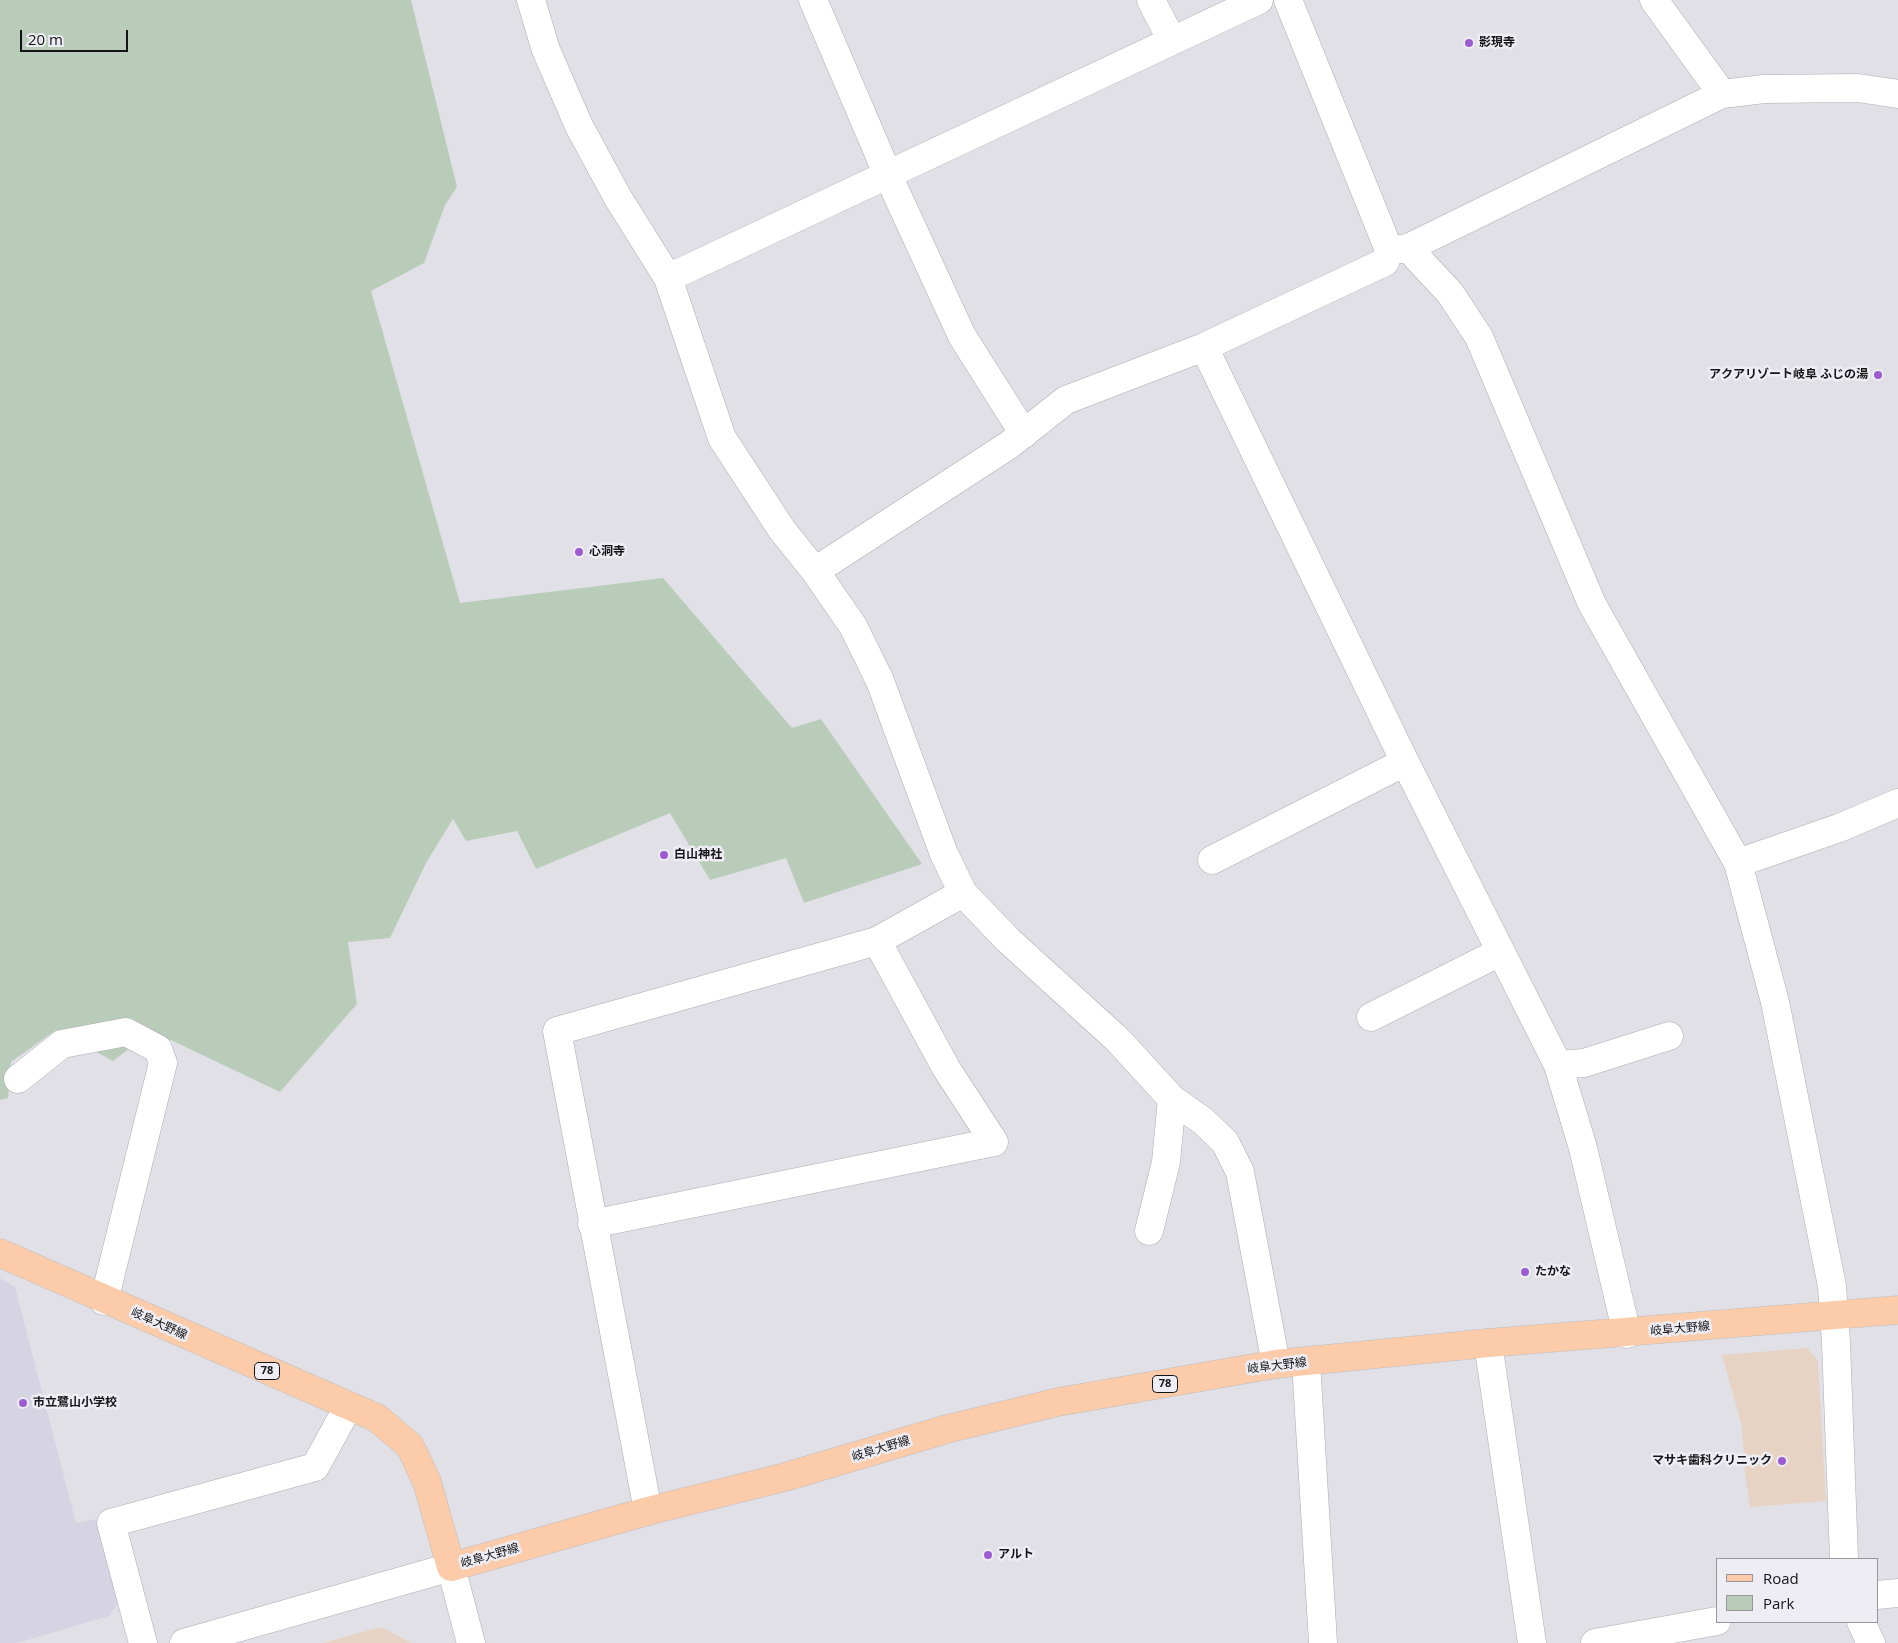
<!DOCTYPE html>
<meta charset="utf-8">
<style>
body{margin:0}
#map{position:relative;width:1898px;height:1643px;overflow:hidden;background:#e1e0e7;font-family:"Open Sans",sans-serif}
canvas{display:block}
.legend{position:absolute;left:1716px;top:1558px;width:162px;height:65px;box-sizing:border-box;background:#eeedf4;border:1px solid #97969b;margin:0;padding:6px 9px;list-style:none;font-size:15px;color:#141315}
.legend li{display:flex;align-items:center;gap:10px;height:25px}
.legend b{width:25px;border:1px solid #97969b}
.scale{position:absolute;left:20px;top:30px;width:108px;height:22px;box-sizing:border-box;border:2px solid #141315;border-top:0;padding-left:6px;font-size:15px;line-height:18px;white-space:nowrap;color:#141315;-webkit-text-stroke:4px #eeedf4;paint-order:stroke}
</style>
<div id="map">
<canvas width="1898" height="1643"></canvas>
<ul class="legend">
<li><b style="height:6px;background:#fccba9"></b>Road</li>
<li><b style="height:14px;background:#b9ccba"></b>Park</li>
</ul>
<div class="scale">20 m</div>
</div>
<script>
const c = document.querySelector('canvas').getContext('2d');
c.lineJoin = 'round';
function paint(path, color) { c.fillStyle = color; c.fill(path, 'evenodd'); }
const poly = rows => new Path2D(rows.map(r => 'M' + r).join(''));
function strokePath(path, color, width, dash) { c.strokeStyle = color; c.lineWidth = width; c.lineCap = dash ? 'butt' : 'round'; c.setLineDash(dash || []); c.stroke(path); }
function write(font, color, halo, rows, align = 'center') {
  c.font = font + ' "Open Sans","Noto Sans JP",sans-serif'; c.lineWidth = 5; c.setLineDash([]); c.textBaseline = 'middle'; c.strokeStyle = halo; c.fillStyle = color; for (const [text, x, y, turn = 0] of rows) {
    c.save(); c.translate(x, y); c.rotate((+turn || 0) * Math.PI / 180); c.textAlign = isNaN(turn) ? turn : align; if (halo) c.strokeText(text, 0, 0); c.fillText(text, 0, 0); c.restore();
  }
}
const commercial = poly([
 [1807,1348,1818,1361,1826,1501,1750,1507,1745,1473,1742,1427,1722,1355],
 [381,1627,411,1643,323,1643]
]);
const built = poly([
 [0,1278,15,1287,76,1523,96,1519,118,1603,109,1616,17,1643,0,1643]
]);
const green = poly([
 [0,0,411,0,457,187,445,205,424,263,371,291,460,603,663,578,792,728,821,719,922,864,804,903,786,858,710,880,670,813,536,869,517,831,466,841,453,819,426,863,390,938,348,942,357,1004,280,1092,152,1031,113,1061,56,1030,11,1062,8,1098,0,1100]
]);
const minor = poly([
 [531,0,546,50,579,126,618,198,668,278,722,438,782,530,815,571,853,626,880,681,944,854,963,893,1008,940,1118,1040,1172,1099,1203,1121,1225,1142,1240,1172,1276,1364],
 [813,0,887,173,962,336,1024,434],
 [1151,0,1172,41],
 [1654,0,1722,94],
 [1408,248,1450,293,1479,337,1592,604,1738,863,1775,1002,1832,1286,1836,1343,1844,1559],
 [1391,250,1408,248,1722,94,1764,89,1858,88,1898,94],
 [668,278,1259,0],
 [1204,347,1405,762,1558,1065,1583,1148,1627,1334],
 [815,571,1009,445,1066,400,1204,347,1385,262,1389,250,1288,0],
 [1212,860,1405,762],
 [1738,863,1839,828,1898,803],
 [1371,1017,1500,952],
 [1558,1065,1584,1063,1669,1036],
 [18,1079,62,1044,126,1032,158,1049,163,1063,104,1301],
 [592,1224,994,1142,946,1068,877,941],
 [1149,1231,1166,1162,1172,1099],
 [1488,1343,1532,1643],
 [1306,1362,1323,1643],
 [648,1511,557,1031,877,941,963,893],
 [1877,1595,1898,1593],
 [1861,1622,1871,1643],
 [143,1643,111,1523,315,1467,348,1407],
 [184,1643,451,1567,471,1643],
 [1595,1643,1717,1621]
]);
const major = poly([
 [0,1253,377,1418,410,1446,427,1482,451,1567,648,1511,785,1477,947,1429,1058,1402,1276,1364,1488,1343,1898,1310]
]);
const markers = [
 [1469,43,5,"#9c5bd1"],
 [1878,375,5,"#9c5bd1"],
 [579,552,5,"#9c5bd1"],
 [664,855,5,"#9c5bd1"],
 [1525,1272,5,"#9c5bd1"],
 [23,1403,5,"#9c5bd1"],
 [1782,1461,5,"#9c5bd1"],
 [988,1555,5,"#9c5bd1"]
];
const shields = [
 [267,1371,25],
 [1165,1384,25]
];
const shieldNames = [
 ["78",267,1371],
 ["78",1165,1384]
];
const poiNames = [
 ["影現寺",1479,43],
 ["アクアリゾート岐阜 ふじの湯",1868,375,"right"],
 ["心洞寺",589,552],
 ["白山神社",674,855],
 ["たかな",1535,1272],
 ["市立鷺山小学校",33,1403],
 ["マサキ歯科クリニック",1772,1461,"right"],
 ["アルト",998,1555]
];
const streetNames = [
 ["岐阜大野線",159,1324,24],
 ["岐阜大野線",1680,1329,-5],
 ["岐阜大野線",1277,1366,-7],
 ["岐阜大野線",881,1449,-17],
 ["岐阜大野線",490,1556,-16]
];
paint(commercial, '#e7d3c4');
paint(built, '#d6d4e2');
paint(green, '#b9ccba');
strokePath(minor, '#adacb2', 29);
strokePath(major, '#bdbdbd', 29);
strokePath(minor, '#fff', 28);
strokePath(major, '#fccba9', 28);
for (const [x, y, r, color] of markers) { const dot = new Path2D(); dot.arc(x, y, r, 0, 2 * Math.PI); c.fillStyle = color; c.fill(dot); strokePath(dot, '#eeedf4', 2); }
for (const [x, y, w] of shields) { const box = new Path2D(); box.roundRect(x - w / 2, y - 8.5, w, 17, 4); c.fillStyle = '#eeedf4'; c.fill(box); strokePath(box, '#141315', 1); }
write('bold 11px', '#141315', null, shieldNames);
write('bold 12px', '#141315', '#eeedf4', poiNames, 'left');
write('12px', '#141315', '#eeedf4', streetNames);
</script>
